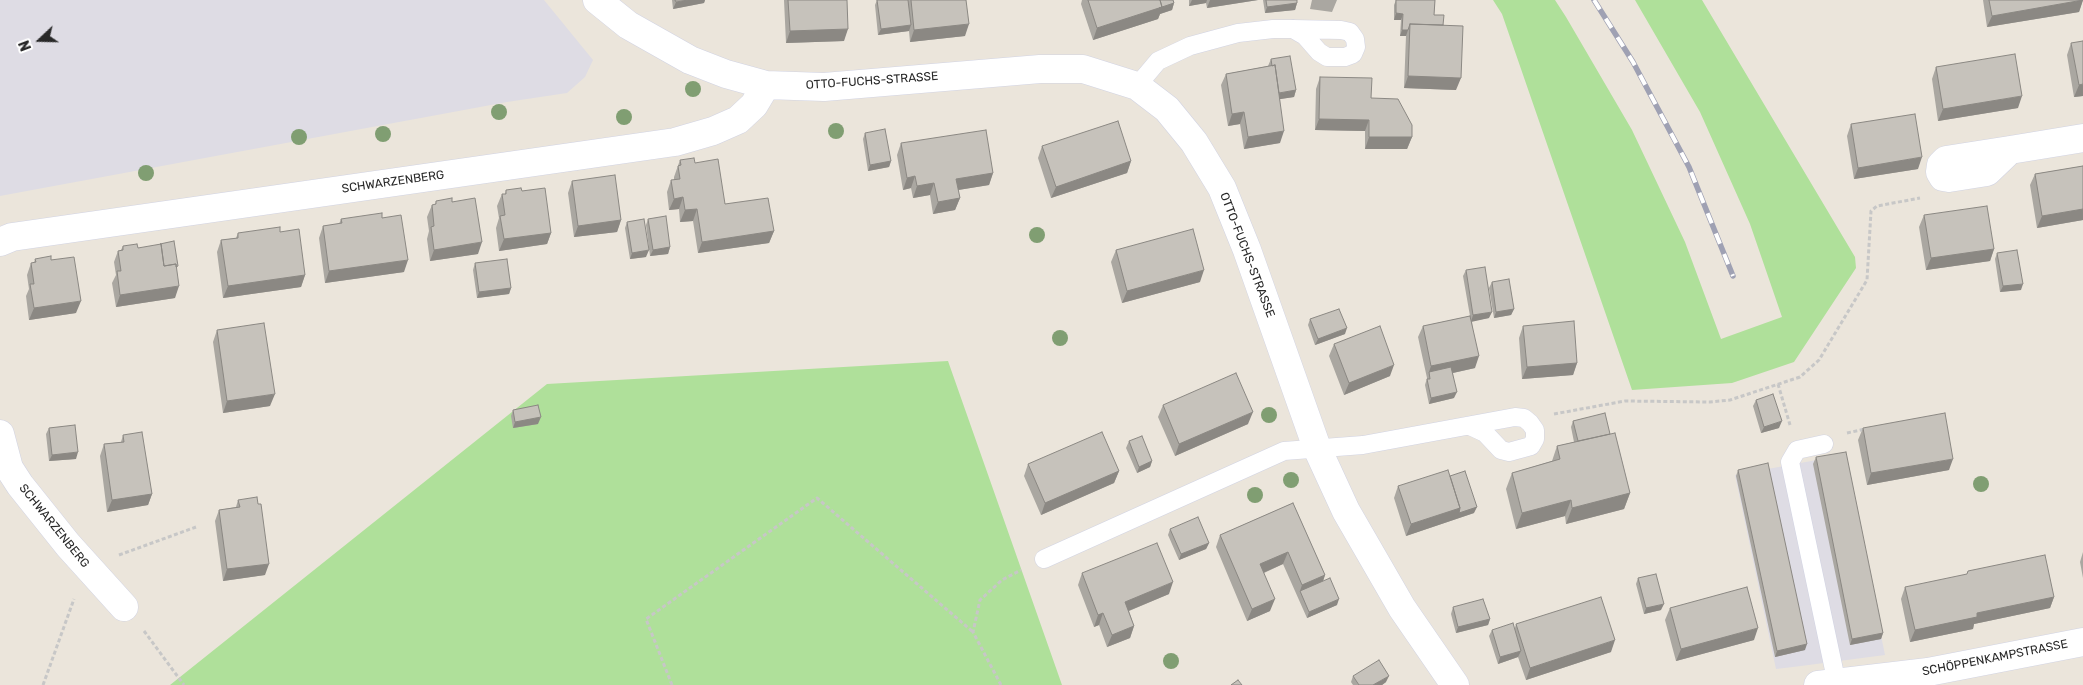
<!DOCTYPE html>
<meta charset="utf-8">
<style>
body{margin:0}
#map{position:relative;width:2083px;height:685px;overflow:hidden;background:#ebe5db;font-family:Rubik,sans-serif}
canvas{display:block}
.north{position:absolute;left:15px;top:15px;width:50px;height:50px;-webkit-text-stroke:4px #fff;paint-order:stroke;rotate:249deg;font-size:14px;font-weight:700;line-height:20px;text-align:center;color:#292929}
.north::after{content:'';display:block;margin:auto;width:18px;height:22px;background:#292929;clip-path:polygon(50% 0,100% 100%,50% 72%,0 100%)}
</style>
<div id="map">
<canvas width="2083" height="685"></canvas>
<div class="north">N</div>
</div>
<script>
const c = document.querySelector('canvas').getContext('2d');
c.lineJoin = 'round';
function paint(path, color) { c.fillStyle = color; c.fill(path, 'evenodd'); }
const poly = rows => new Path2D(rows.map(r => 'M' + r).join(''));
function strokePath(path, color, width, dash) { c.strokeStyle = color; c.lineWidth = width; c.lineCap = dash ? 'butt' : 'round'; c.setLineDash(dash || []); c.stroke(path); }
function write(font, color, halo, rows, align = 'center') {
  c.font = font + ' Rubik,sans-serif'; c.lineWidth = 5; c.setLineDash([]); c.textBaseline = 'middle'; c.strokeStyle = halo; c.fillStyle = color; for (const [text, x, y, turn = 0] of rows) {
    c.save(); c.translate(x, y); c.rotate((+turn || 0) * Math.PI / 180); c.textAlign = isNaN(turn) ? turn : align; if (halo) c.strokeText(text, 0, 0); c.fillText(text, 0, 0); c.restore();
  }
}
const industrial = poly([
 [0,0,544,0,593,60,585,77,567,93,507,102,0,196],
 [1844,455,1885,655,1801,666,1805,685,1801,666,1776,669,1735,475]
]);
const green = poly([
 [1493,0,1555,0,1566,17,1632,130,1685,242,1721,339,1782,317,1750,224,1700,112,1635,0,1702,0,1855,257,1856,268,1794,362,1732,383,1632,390,1502,14],
 [948,361,1062,685,170,685,547,384]
]);
const path = poly([
 [1778,384,1790,425],
 [1554,414,1625,401,1710,402,1730,400,1800,377,1819,360,1867,280,1871,211,1877,206,1920,198],
 [1847,433,1865,429],
 [119,555,196,527],
 [144,631,184,685],
 [43,685,74,599],
 [672,685,646,619,817,498,973,632],
 [1001,685,973,632,980,600,1002,580,1021,570]
]);
const service = poly([
 [1137,86,1158,61,1190,46,1238,33,1273,29,1293,29,1341,30,1350,32,1355,39,1356,47,1353,54,1345,57,1327,57,1319,52,1305,36,1293,29],
 [1824,444,1797,450,1790,462,1837,684],
 [1044,559,1284,451,1363,445,1515,417,1524,418,1530,423,1535,430,1535,439,1531,446,1509,452,1501,450,1485,433,1470,426]
]);
const minor = poly([
 [597,0,628,25,690,60,726,74,766,85,824,87,1040,69,1083,69,1137,86,1167,109,1194,142,1222,188,1247,250,1317,448,1346,511,1402,608,1455,685],
 [2010,150,1987,172,1949,178,1943,177,1940,172,1941,165,1946,160,2010,150,2083,138],
 [0,242,12,237,675,142,713,131,738,120,754,105,766,85],
 [0,434,9,468,20,485,68,545,124,607],
 [1818,685,1928,672,2083,642]
]);
const rail = poly([
 [1594,0,1633,62,1689,167,1733,276]
]);
const trees = [
 [693,89],
 [499,112],
 [624,117],
 [836,131],
 [383,134],
 [299,137],
 [146,173],
 [1037,235],
 [1060,338],
 [1269,415],
 [1291,480],
 [1981,484],
 [1255,495],
 [1171,661]
];
const wall = poly([
 [672,0,705,0,704,3,673,9],
 [784,0,847,0,844,41,786,43],
 [877,0,966,0,965,36,910,42,909,31,878,35,875,5],
 [1082,0,1173,0,1174,3,1172,10,1160,14,1158,19,1093,40,1081,4],
 [1189,0,1258,0,1207,8,1206,3,1189,6],
 [1263,0,1297,0,1297,3,1295,10,1265,13],
 [1312,0,1337,0,1332,12,1310,9],
 [1396,0,1435,0,1434,15,1444,25,1456,90,1404,88,1406,36,1400,36,1401,20,1394,20,1394,5],
 [1983,0,2083,0,2079,12,1987,27],
 [2071,43,2083,96,2074,97,2067,55],
 [1271,59,1296,90,1294,97,1280,99,1280,143,1244,149,1240,124,1228,126,1221,85,1226,74,1268,66],
 [1936,67,2018,108,1938,121,1932,79],
 [1320,77,1371,98,1412,137,1407,149,1365,149,1365,131,1315,130,1316,89],
 [1851,124,1918,169,1854,179,1847,136],
 [865,133,891,161,889,167,868,171,863,139],
 [901,143,993,173,989,185,958,190,960,198,955,210,933,214,930,195,913,198,911,188,903,190,897,155],
 [1042,146,1131,161,1127,173,1051,198,1038,158],
 [680,160,695,163,725,204,774,231,769,243,698,253,693,221,680,222,679,209,669,210,667,192,671,180,674,180,674,177],
 [2083,166,2083,220,2037,228,2030,185,2035,174],
 [572,181,621,220,617,232,574,237,568,193],
 [506,190,522,191,551,233,547,244,499,251,496,228,499,218,497,206,502,194,505,194],
 [436,201,452,202,478,254,430,261,427,239,429,231,427,217,432,205,435,205],
 [1924,215,1994,249,1990,261,1926,270,1919,227],
 [382,218,404,272,325,283,319,238,323,226,339,224,341,219],
 [648,219,670,247,668,254,650,256,646,225],
 [627,222,646,257,630,259,625,228],
 [280,232,305,275,301,287,223,298,217,252,221,240,236,238,238,233],
 [123,246,138,248,177,270,175,298,116,307,112,283,116,275,114,262,118,251,121,250],
 [1116,250,1200,282,1122,303,1111,262],
 [1997,253,2021,290,2000,292,1995,259],
 [35,259,51,260,76,313,29,320,26,296,29,289,27,275,31,263,34,263],
 [475,263,511,288,509,294,477,298,473,270],
 [1466,270,1489,318,1472,321,1475,368,1453,373,1454,398,1429,404,1425,385,1427,378,1418,337,1423,326,1470,316,1463,276],
 [1492,282,1514,309,1511,315,1494,318,1489,288],
 [1310,319,1345,334,1315,345,1308,325],
 [1523,326,1577,363,1573,375,1522,379,1519,338],
 [217,330,270,406,223,413,213,342],
 [1334,344,1390,376,1344,395,1329,356],
 [1756,400,1779,428,1761,433,1753,406],
 [1163,405,1248,424,1175,456,1158,417],
 [513,410,538,424,513,428,511,416],
 [1573,421,1610,434,1630,493,1624,509,1566,524,1565,516,1516,529,1506,489,1512,473,1552,461,1557,446,1574,442,1571,427],
 [49,428,76,459,49,461,46,434],
 [1863,428,1949,470,1867,485,1858,440],
 [123,435,152,494,148,505,107,512,100,456,104,444,121,442],
 [1129,441,1152,461,1150,467,1137,473,1126,448],
 [1816,457,1883,633,1881,639,1850,645,1813,464],
 [1028,464,1119,471,1114,483,1041,515,1024,476],
 [1738,470,1805,650,1775,657,1736,476],
 [1450,476,1474,513,1406,536,1394,498,1398,486],
 [238,500,265,575,223,581,215,521,219,510,236,507],
 [1293,503,1325,575,1323,581,1337,605,1307,618,1283,564,1264,573,1270,611,1247,621,1216,547,1220,535],
 [1170,529,1209,543,1206,549,1179,560,1168,535],
 [2083,552,2083,578,2080,562],
 [1082,573,1169,594,1129,611,1134,626,1130,638,1107,647,1099,625,1094,627,1078,585],
 [1638,578,1661,610,1644,614,1636,584],
 [1905,587,2054,597,2050,608,1974,624,1973,629,1910,642,1901,599],
 [1453,607,1490,619,1488,625,1456,633,1451,614],
 [1670,608,1754,640,1676,661,1665,620],
 [1516,624,1611,652,1526,680,1518,657,1498,664,1489,636,1492,630,1515,628],
 [1353,676,1386,682,1382,685,1353,685,1351,682]
]);
const shadedWall = poly([
 [688,0,705,0,704,3,673,9,676,2],
 [1192,0,1207,0,1206,3,1189,6],
 [1210,0,1258,0,1207,8],
 [2083,0,2079,12,1987,27,1992,16],
 [1174,3,1172,10,1160,14,1158,19,1093,40,1097,28],
 [1297,3,1295,10,1265,13,1267,7],
 [1396,13,1403,14,1401,20,1394,20],
 [969,24,965,36,910,42,914,30],
 [911,25,909,31,878,35,881,29],
 [848,29,844,41,786,43,790,31],
 [1402,30,1408,30,1406,36,1400,36],
 [1408,76,1461,78,1456,90,1404,88],
 [2083,84,2083,96,2074,97,2079,85],
 [1296,90,1294,97,1274,100,1276,94],
 [2022,96,2018,108,1938,121,1943,109],
 [1244,112,1240,124,1228,126,1232,114],
 [1319,119,1369,120,1365,131,1315,130],
 [1284,131,1280,143,1244,149,1248,137],
 [1369,137,1412,137,1407,149,1365,149],
 [1922,157,1918,169,1854,179,1858,168],
 [891,161,889,167,868,171,870,165],
 [1131,161,1127,173,1051,198,1056,187],
 [993,173,989,185,952,191,956,179],
 [915,176,911,188,903,190,907,178],
 [934,183,930,195,913,198,917,186],
 [683,197,679,209,669,210,674,199],
 [960,198,955,210,933,214,938,202],
 [697,209,693,221,680,222,685,210],
 [2083,209,2083,220,2037,228,2042,216],
 [621,220,617,232,574,237,578,226],
 [774,231,769,243,698,253,702,242],
 [551,233,547,244,499,251,504,239],
 [482,242,478,254,430,261,434,250],
 [670,247,668,254,650,256,653,250],
 [1994,249,1990,261,1926,270,1931,258],
 [649,250,646,257,630,259,632,253],
 [408,260,404,272,325,283,329,271],
 [1204,270,1200,282,1122,303,1127,291],
 [305,275,301,287,223,298,228,286],
 [2023,284,2021,290,2000,292,2003,286],
 [179,286,175,298,116,307,120,295],
 [511,288,509,294,477,298,479,292],
 [81,301,76,313,29,320,34,308],
 [1514,309,1511,315,1494,318,1496,312],
 [1492,312,1489,318,1471,322,1473,315],
 [1347,328,1345,334,1315,345,1318,339],
 [1479,356,1475,368,1430,378,1429,372,1431,366],
 [1577,363,1573,375,1522,379,1527,367],
 [1394,365,1390,376,1344,395,1349,383],
 [1457,392,1454,398,1429,404,1431,398],
 [275,394,270,406,223,413,227,401],
 [1253,412,1248,424,1175,456,1179,444],
 [541,417,538,424,513,428,515,422],
 [1782,421,1779,428,1761,433,1764,427],
 [78,452,76,459,49,461,52,455],
 [1953,459,1949,470,1867,485,1871,473],
 [1152,461,1150,467,1137,473,1139,467],
 [1119,471,1114,483,1041,515,1045,503],
 [1630,493,1624,509,1566,524,1572,508],
 [152,494,148,505,107,512,112,500],
 [1571,500,1565,516,1516,529,1522,513],
 [1477,507,1474,513,1406,536,1411,524,1460,508],
 [1209,543,1206,549,1179,560,1181,554],
 [1288,552,1283,564,1256,576,1260,564],
 [269,564,265,575,223,581,227,569],
 [1325,575,1321,587,1300,591,1302,585],
 [1173,582,1169,594,1121,614,1125,602],
 [2054,597,2050,608,1974,624,1973,629,1910,642,1915,630,1977,613],
 [1275,599,1270,611,1247,621,1252,609],
 [1339,599,1337,605,1307,618,1309,612],
 [1664,604,1661,610,1644,614,1646,608],
 [1103,613,1099,625,1094,627,1098,615],
 [1490,619,1488,625,1456,633,1458,627],
 [1134,626,1130,638,1107,647,1112,635],
 [1758,628,1754,640,1676,661,1681,649],
 [1883,633,1881,639,1850,645,1852,639],
 [1615,640,1611,652,1526,680,1530,668],
 [1807,644,1805,650,1775,657,1777,651],
 [1521,651,1518,657,1498,664,1500,657],
 [1389,676,1386,682,1382,685,1373,685]
]);
const building = poly([
 [675,0,688,0,676,2,675,0],
 [788,0,847,0,848,29,790,31,788,0],
 [877,0,908,0,911,25,881,29,877,0],
 [911,0,966,0,969,24,914,30,911,0],
 [1088,0,1160,0,1162,7,1097,28,1088,0],
 [1160,0,1173,0,1174,3,1159,8,1162,7,1160,0],
 [1266,0,1297,0,1297,3,1267,7,1266,0],
 [1396,0,1435,0,1434,15,1444,15,1443,25,1410,24,1408,30,1402,30,1403,14,1396,13,1396,0],
 [1989,0,2083,0,1992,16,1989,0],
 [1410,24,1463,26,1461,78,1408,76,1410,24],
 [2083,41,2083,84,2079,85,2071,43,2083,41],
 [2015,54,2022,96,1943,109,1936,67,2015,54],
 [1290,56,1296,90,1279,93,1275,65,1272,66,1271,59,1290,56],
 [1275,65,1284,131,1248,137,1244,112,1232,114,1226,74,1275,65],
 [1320,77,1372,78,1371,98,1398,99,1412,125,1412,137,1369,137,1369,120,1319,119,1320,77],
 [1915,114,1922,157,1858,168,1851,124,1915,114],
 [1118,121,1131,161,1056,187,1042,146,1118,121],
 [885,129,891,161,870,165,865,133,885,129],
 [986,130,993,173,956,179,960,198,938,202,934,183,917,186,915,176,907,178,901,143,986,130],
 [694,158,695,163,718,159,725,204,768,198,774,231,702,242,697,209,685,210,683,197,674,199,671,180,680,179,678,166,681,165,680,160,694,158],
 [2083,166,2083,209,2042,216,2035,174,2083,166],
 [615,175,621,220,578,226,572,181,615,175],
 [521,188,522,191,545,188,551,233,504,239,500,216,505,215,502,194,506,194,506,190,521,188],
 [452,198,452,202,475,198,482,242,434,250,431,227,434,226,432,205,436,204,436,201,452,198],
 [1987,206,1994,249,1931,258,1924,215,1987,206],
 [382,213,382,218,401,215,408,260,329,271,323,226,342,223,341,219,382,213],
 [666,216,670,247,653,250,648,219,666,216],
 [644,219,649,250,632,253,627,222,644,219],
 [280,227,280,232,299,229,305,275,228,286,221,240,238,238,238,233,280,227],
 [1193,229,1204,270,1127,291,1116,250,1193,229],
 [174,241,178,266,176,267,176,264,164,266,161,244,160,244,174,241],
 [137,244,138,248,161,244,164,266,176,264,179,286,120,295,117,271,121,271,118,251,123,250,123,246,137,244],
 [2017,250,2023,284,2003,286,1997,253,2017,250],
 [51,256,51,260,74,257,81,301,34,308,30,284,34,284,31,263,36,262,35,259,51,256],
 [507,259,511,288,479,292,475,263,507,259],
 [1485,267,1492,312,1473,315,1466,270,1485,267],
 [1509,279,1514,309,1496,312,1492,282,1509,279],
 [1339,309,1347,328,1318,339,1310,319,1339,309],
 [1470,316,1479,356,1431,366,1423,326,1470,316],
 [1574,321,1577,363,1527,367,1523,326,1574,321],
 [264,323,275,394,227,401,217,330,264,323],
 [1380,326,1394,365,1349,383,1334,344,1380,326],
 [1451,367,1457,392,1431,398,1427,379,1430,379,1429,372,1451,367],
 [1236,373,1253,412,1179,444,1163,405,1236,373],
 [1773,394,1782,421,1764,427,1756,400,1773,394],
 [538,405,541,417,515,422,513,410,538,405],
 [1605,413,1610,434,1578,441,1573,421,1605,413],
 [1945,413,1953,459,1871,473,1863,428,1945,413],
 [75,425,78,452,52,455,49,428,75,425],
 [142,432,152,494,112,500,104,444,124,442,123,435,142,432],
 [1102,432,1119,471,1045,503,1028,464,1102,432],
 [1615,433,1630,493,1572,508,1571,500,1522,513,1512,473,1560,459,1557,446,1615,433],
 [1142,436,1152,461,1139,467,1129,441,1142,436],
 [1846,452,1883,633,1852,639,1816,457,1846,452],
 [1768,463,1807,644,1777,651,1738,470,1768,463],
 [1448,470,1460,508,1411,524,1398,486,1448,470],
 [1465,471,1477,507,1459,513,1460,508,1450,476,1465,471],
 [257,497,258,504,261,504,269,564,227,569,219,510,240,507,238,500,257,497],
 [1293,503,1325,575,1302,585,1288,552,1260,564,1275,599,1252,609,1220,535,1293,503],
 [1198,517,1209,543,1181,554,1170,529,1198,517],
 [1157,543,1173,582,1125,602,1134,626,1112,635,1103,613,1098,615,1082,573,1157,543],
 [2045,555,2054,597,1977,613,1977,617,1915,630,1905,587,1967,574,1968,571,2045,555],
 [1656,574,1664,604,1646,608,1638,578,1656,574],
 [1330,578,1339,599,1309,612,1300,591,1330,578],
 [1747,587,1758,628,1681,649,1670,608,1747,587],
 [1601,597,1615,640,1530,668,1516,624,1601,597],
 [1483,599,1490,619,1458,627,1453,607,1483,599],
 [1513,623,1521,651,1500,657,1492,630,1513,623],
 [1379,660,1389,676,1373,685,1359,685,1353,676,1379,660],
 [1238,680,1242,685,1231,685,1238,680]
]);
const streetNames = [
 ["OTTO-FUCHS-STRASSE",872,81,-4],
 ["SCHWARZENBERG",393,182,-8],
 ["OTTO-FUCHS-STRASSE",1247,255,69],
 ["SCHWARZENBERG",54,526,51],
 ["SCHÖPPENKAMPSTRASSE",1995,658,-11]
];
paint(industrial, '#dedce4');
paint(green, '#afe09a');
strokePath(service, '#d1d3e2', 19);
strokePath(minor, '#d1d3e2', 29);
strokePath(path, '#c7c7c7', 3, [4, 2.5]);
strokePath(service, '#fff', 18);
strokePath(minor, '#fff', 28);
strokePath(rail, '#9fa1b3', 5.5);
strokePath(rail, '#fff', 4, [11]);
c.fillStyle = '#809e72';
for (const [x, y] of trees) { c.beginPath(); c.arc(x, y, 8, 0, 2 * Math.PI); c.fill(); }
paint(wall, '#aaa7a1');
paint(shadedWall, '#8b8883');
paint(building, '#c6c2bb');
strokePath(building, '#8b8883', 1);
write('12px', '#292929', '#fff', streetNames);
</script>
